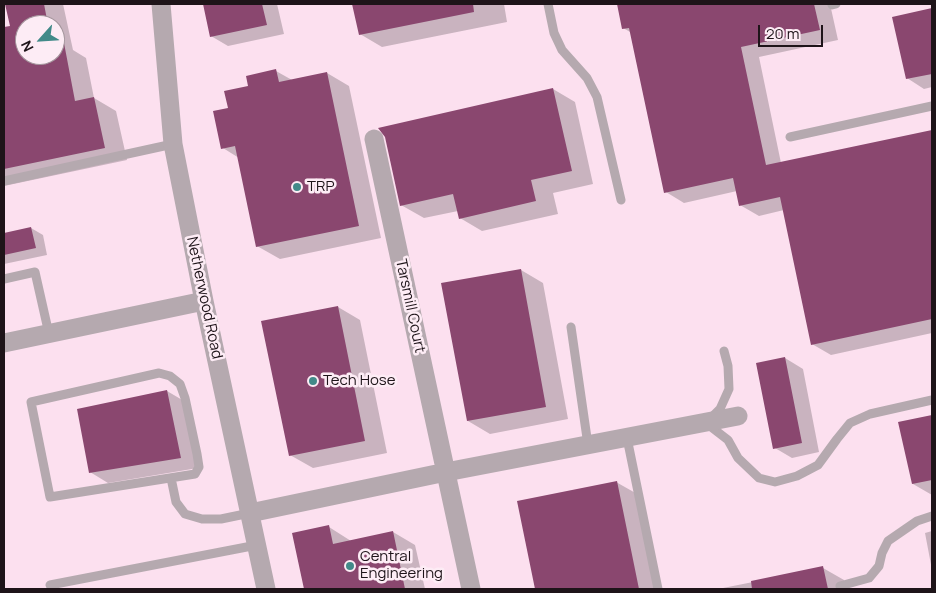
<!DOCTYPE html>
<style>
body{margin:0}
#map{position:relative;width:936px;height:593px;overflow:hidden;background:#fdecf5;font-family:Manrope,sans-serif}
canvas{display:block}
.frame{position:absolute;inset:0;border:5px solid #1e1419;pointer-events:none}
.north{position:absolute;left:15px;top:15px;width:50px;height:50px;box-sizing:border-box;background:#fdecf5;border:1px solid #a4969d;border-radius:50%;rotate:244deg;font-size:14px;font-weight:700;line-height:20px;text-align:center;color:#1e1419}
.north::after{content:'';display:block;margin:auto;width:18px;height:22px;background:#428a89;clip-path:polygon(50% 0,100% 100%,50% 72%,0 100%)}
.scale{position:absolute;left:758px;top:25px;width:65px;height:22px;box-sizing:border-box;border:2px solid #1e1419;border-top:0;padding-left:6px;font-size:15px;line-height:18px;white-space:nowrap;color:#1e1419;-webkit-text-stroke:4px #fdecf5;paint-order:stroke}
</style>
<div id="map">
<canvas width="936" height="593"></canvas>
<div class="frame"></div>
<div class="north">N</div>
<div class="scale">20 m</div>
</div>
<script>
const c = document.querySelector('canvas').getContext('2d');
c.lineJoin = 'round';
function paint(path, color) { c.fillStyle = color; c.fill(path, 'evenodd'); }
const poly = rows => new Path2D(rows.map(r => 'M' + r).join(''));
function strokePath(path, color, width, dash) { c.strokeStyle = color; c.lineWidth = width; c.lineCap = dash ? 'butt' : 'round'; c.setLineDash(dash || []); c.stroke(path); }
function write(font, color, halo, rows, align = 'center') {
  c.font = font + ' Manrope,sans-serif'; c.lineWidth = 5; c.setLineDash([]); c.textBaseline = 'middle'; c.strokeStyle = halo; c.fillStyle = color; for (const [text, x, y, turn = 0] of rows) {
    c.save(); c.translate(x, y); c.rotate((+turn || 0) * Math.PI / 180); c.textAlign = isNaN(turn) ? turn : align; if (halo) c.strokeText(text, 0, 0); c.fillText(text, 0, 0); c.restore();
  }
}
const built = poly([
 [4,4,932,4,932,589,4,589],
 [25,25,55,25,55,55,25,55]
]);
const shadow = poly([
 [7,4,63,4,73,50,86,58,94,98,116,111,127,160,4,186,4,29,11,27],
 [25,25,55,25,55,55,25,55],
 [204,4,277,4,284,34,228,46,211,36],
 [354,4,504,4,507,22,382,47,360,34],
 [618,4,830,4,838,40,759,57,781,163,932,131,932,333,831,355,812,344,784,210,759,216,740,205,737,191,684,203,666,192,632,33,623,28],
 [932,9,932,87,924,89,907,78,894,18],
 [276,71,292,80,327,73,349,86,381,238,280,259,257,246,239,158,223,148,229,109,250,87],
 [553,89,575,102,593,184,553,193,558,214,482,231,460,218,458,211,424,218,401,205],
 [31,228,43,235,47,255,4,264,4,234],
 [521,270,543,283,568,419,490,434,468,421],
 [338,307,360,320,387,453,313,468,290,455],
 [785,358,803,369,819,452,792,458,775,448],
 [167,391,184,401,198,468,108,483,90,472],
 [932,416,932,495,913,484,900,423],
 [616,482,639,495,658,589,536,589,519,502],
 [329,527,351,541,393,532,415,545,425,589,305,589,293,534],
 [932,531,932,570,925,533],
 [823,568,844,580,846,589,718,589]
]);
const building = poly([
 [5,4,44,4,48,25,25,25,25,55,55,55,55,45,64,43,75,101,94,97,105,148,4,169,4,27,10,26],
 [203,4,262,4,267,25,210,37],
 [352,4,473,4,474,12,359,35],
 [617,4,814,4,820,30,741,47,766,165,932,130,932,319,811,345,780,197,739,206,733,178,664,193,629,28,622,29],
 [932,8,932,74,906,79,892,17],
 [276,69,279,82,327,72,359,226,256,247,235,146,221,149,213,111,228,108,224,91,248,86,246,76],
 [553,88,572,171,531,180,536,201,459,219,453,194,400,206,385,137,378,128],
 [31,227,36,248,4,255,4,233],
 [521,269,546,407,467,421,441,283],
 [338,306,365,441,289,456,261,321],
 [785,357,802,443,773,449,756,363],
 [167,390,181,458,89,473,77,409],
 [932,415,932,480,912,484,898,422],
 [617,481,639,589,535,589,517,501],
 [329,525,333,544,393,531,405,589,304,589,292,533],
 [823,566,828,589,752,589,751,581]
]);
const lane = poly([
 [548,4,554,33,562,50,587,78,597,97,621,200],
 [832,5,836,4],
 [790,137,932,106],
 [4,181,173,144],
 [4,279,35,272,49,334],
 [571,327,588,445],
 [724,351,728,366,729,389,720,409,706,423,728,440,738,458,759,478,775,482,797,476,818,465,837,439,850,423,870,414,932,400],
 [159,373,170,376,180,384,185,398,197,454,199,467,195,474,50,497,31,402,159,373],
 [627,438,658,589],
 [171,478,176,502,185,514,202,519,221,519,250,513],
 [50,585,257,545],
 [840,586,869,578,879,566,882,553,888,541,917,521,932,516]
]);
const street = poly([
 [161,4,173,144,204,301,266,589],
 [374,139,471,589],
 [4,343,204,301],
 [250,513,446,472,738,416]
]);
const markers = [
 [297,187,5,"#428a89"],
 [313,381,5,"#428a89"],
 [350,566,5,"#428a89"]
];
const poiNames = [
 ["TRP",307,187],
 ["Tech Hose",323,381],
 ["Central",360,557],
 ["Engineering",360,574]
];
const streetNames = [
 ["Netherwood Road",204,298,78],
 ["Tarsmill Court",410,306,78]
];
paint(built, '#fce0ef');
paint(shadow, '#0003');
paint(building, '#8a476f');
strokePath(lane, '#b5a9af', 9);
strokePath(street, '#b5a9af', 19);
for (const [x, y, r, color] of markers) { const dot = new Path2D(); dot.arc(x, y, r, 0, 2 * Math.PI); c.fillStyle = color; c.fill(dot); strokePath(dot, '#fdecf5', 2); }
write('15px', '#1e1419', '#fdecf5', poiNames, 'left');
write('15px', '#1e1419', '#fdecf5', streetNames);
</script>
